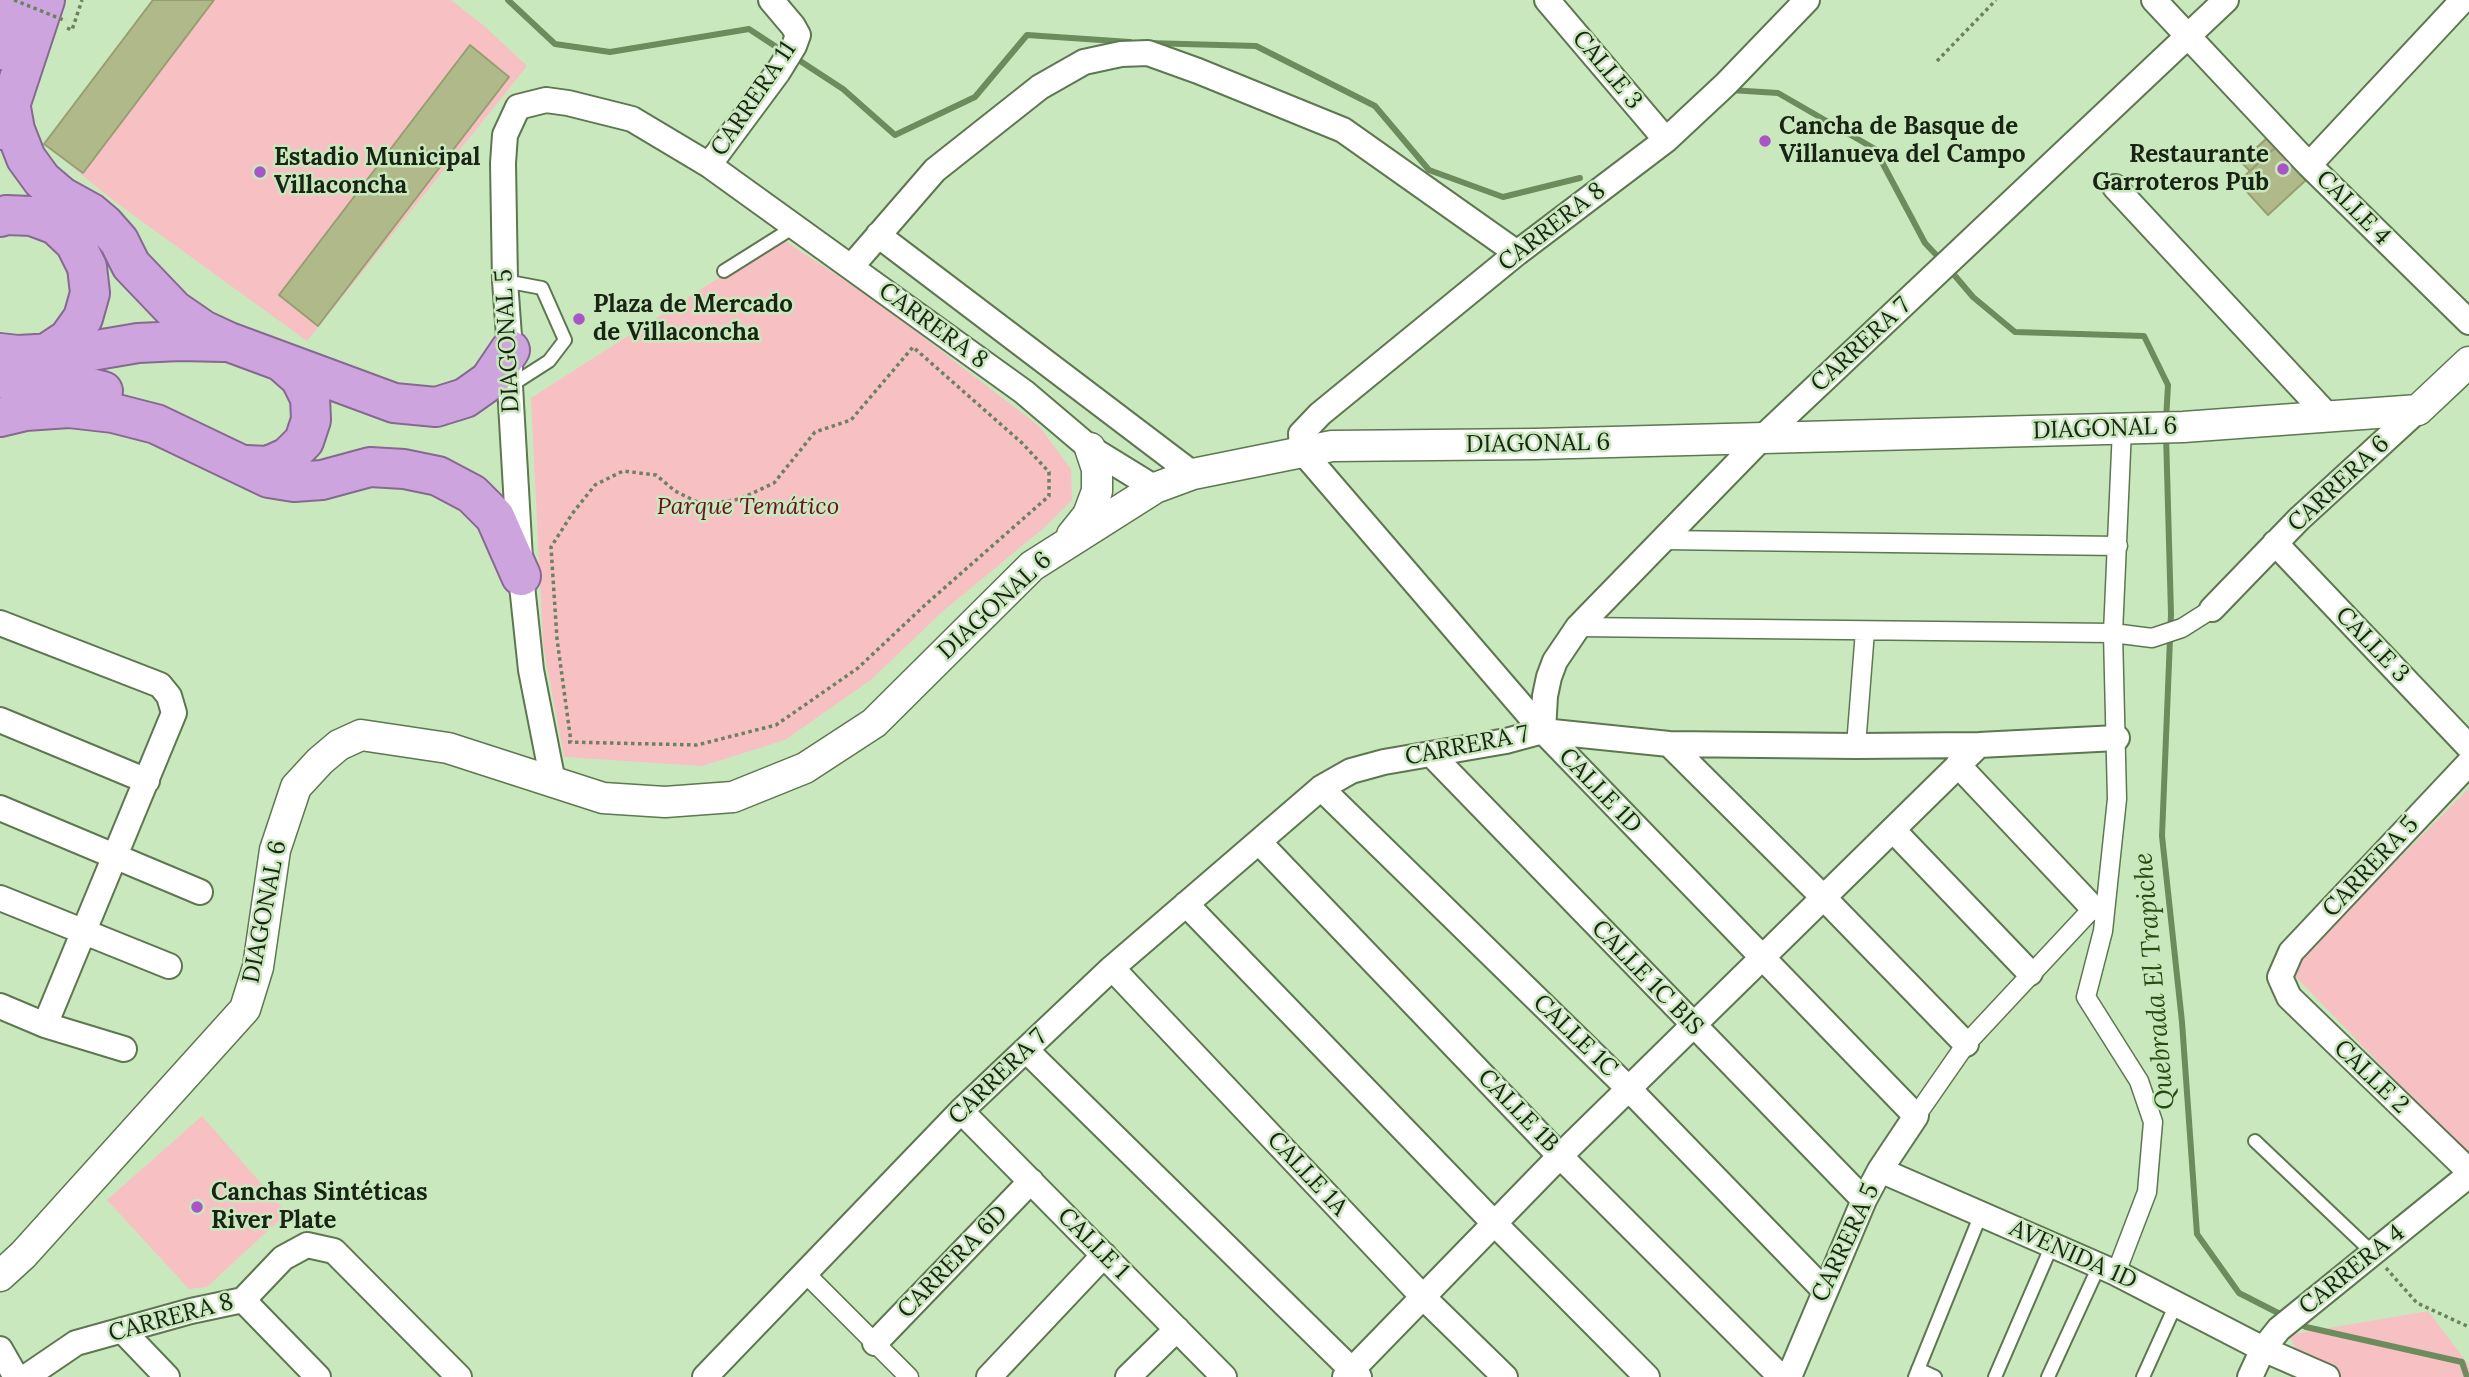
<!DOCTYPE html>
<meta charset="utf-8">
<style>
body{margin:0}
canvas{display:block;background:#cae8bd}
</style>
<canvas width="2469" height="1377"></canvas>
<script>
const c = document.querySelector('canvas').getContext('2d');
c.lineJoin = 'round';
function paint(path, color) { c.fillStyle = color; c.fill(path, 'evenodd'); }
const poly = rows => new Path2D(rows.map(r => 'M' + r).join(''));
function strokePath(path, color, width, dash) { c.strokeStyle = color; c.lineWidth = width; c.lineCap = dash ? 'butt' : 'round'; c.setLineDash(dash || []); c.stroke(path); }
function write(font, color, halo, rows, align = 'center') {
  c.font = font + ' Lora,serif'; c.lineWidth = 5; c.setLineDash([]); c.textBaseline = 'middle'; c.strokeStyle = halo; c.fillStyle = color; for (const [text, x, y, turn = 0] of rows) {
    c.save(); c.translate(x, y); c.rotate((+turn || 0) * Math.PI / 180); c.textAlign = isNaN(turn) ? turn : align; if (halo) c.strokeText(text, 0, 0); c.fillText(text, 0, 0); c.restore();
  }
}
const green = poly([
 [153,0,451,0,483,25,527,66,307,341,114,201,44,144],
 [781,238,880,304,1039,426,1071,469,1072,500,1046,526,942,612,872,679,785,740,702,766,564,757,543,644,531,398],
 [2469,788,2469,1156,2289,970],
 [202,1116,287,1213,207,1287,189,1289,107,1200],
 [2428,1311,2469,1365,2469,1377,2309,1377,2289,1335]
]);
const stream = poly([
 [508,0,555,44,610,52,749,29,784,52],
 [1148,43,1256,46,1375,106,1429,170,1503,197,1580,178],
 [794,57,843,89,895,135,975,97,1027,35,1130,42],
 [1730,90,1778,93,1875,149,1925,243,1941,260],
 [1950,270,1973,297,2015,332,2144,336,2168,385,2166,420],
 [2166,434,2171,614,2162,836,2182,1022,2197,1234,2239,1293,2286,1317],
 [2296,1322,2306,1327,2462,1362,2467,1377]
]);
const building = poly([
 [153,0,214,0,83,173,44,144,153,0],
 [470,45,509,77,318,326,279,295,470,45],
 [2267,138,2276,147,2250,171,2241,162,2267,138],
 [2276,147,2306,180,2268,215,2238,182,2276,147]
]);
const path = poly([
 [67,28,72,30,82,0],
 [1937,61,1996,0],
 [568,742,697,745,776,725,858,668,925,605,1049,496,1049,472,1022,443,913,347,851,420,815,432,774,483,740,499,703,505,675,491,656,475,623,471,595,485,572,514,551,547,557,639,571,742],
 [2386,1268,2417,1303,2469,1327]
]);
const service = poly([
 [724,271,794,227],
 [505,281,542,288,565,340,549,361,510,386],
 [2255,1141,2373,1253],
 [1918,1369,1935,1377],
 [1915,1377,1981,1214],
 [1995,1377,2052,1245],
 [2048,1377,2099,1266],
 [2143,1377,2176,1304]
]);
const pedestrian = poly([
 [1663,540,2118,546],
 [1578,627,2113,633,2122,429],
 [1856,746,1865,631],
 [1916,1116,1966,1044,2093,908],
 [805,1273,909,1377],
 [2116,1273,2147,1192,2153,1122,2139,1081,2086,997,2103,931,2117,799,2113,633,2152,638,2182,628,2212,609]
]);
const minor = poly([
 [1547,0,1666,140],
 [2154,0,2309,165,2469,322],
 [709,165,778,72,794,46,798,35,793,26,771,0],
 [2309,165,2463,0],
 [2115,187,2328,416],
 [878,235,1193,474],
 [851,267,935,170,1040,87,1084,62,1121,54,1148,53,1198,71,1343,130,1517,253],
 [2275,543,2469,747],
 [2212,609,2299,519,2418,410],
 [0,623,160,685,169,696,174,713,45,1025],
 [0,720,147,781],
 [1543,731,1545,696,1549,677,1555,661,1578,627,1762,438,2226,0],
 [1669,744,1824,898,1966,1044],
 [1431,754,1864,1200],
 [2469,763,2291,952,2280,977,2289,997,2469,1171],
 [1958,765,2093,908],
 [553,782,531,670,521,576,510,386,510,350,505,281,503,163,505,135,518,107,546,100,568,103,632,119,709,165,1024,392,1090,448,1155,488],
 [1321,788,1629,1089,1824,1290],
 [0,808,200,892],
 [1893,830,2030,973],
 [1259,842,1560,1156,1781,1377],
 [0,898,169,966],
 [1186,904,1494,1223,1647,1377],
 [1112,968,1424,1298,1505,1377],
 [0,1006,45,1025,124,1049],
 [1026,1050,1359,1377],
 [961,1111,1224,1377],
 [1880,1170,2116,1273,2263,1349,2327,1377],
 [243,1300,318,1377],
 [122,1330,167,1377],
 [875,1343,1031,1181],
 [0,1349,16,1377],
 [26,1377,76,1343,191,1311,243,1300,283,1258,307,1245,334,1251,459,1377],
 [705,1377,961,1111,1112,968,1321,788,1351,771,1384,762,1506,741,1543,731,1669,744,1856,746,1979,745,2117,738],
 [989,1377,1104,1255],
 [1128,1377,1177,1329],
 [1345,1377,1560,1156,1979,745],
 [1789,1377,1864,1200,1880,1170,1916,1116,1543,731,1302,451,1301,434,1320,414,1517,253,1666,140,1726,84,1807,0],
 [2250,1377,2263,1349,2279,1329,2469,1175]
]);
const tertiary = poly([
 [1072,535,1088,515,1097,491,1097,469,1090,448],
 [0,1276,23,1255,245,1009,258,967,275,850,296,787,320,761,339,745,361,735,448,748,603,798,665,802,733,797,805,768,874,723,1032,566,1155,488,1193,474,1332,446,1535,444,2183,427,2418,410,2469,362]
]);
const trunk = poly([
 [0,50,17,0],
 [11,108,15,130,26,158,42,180,62,197,91,213,104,224,119,241,131,265,174,310,203,330,229,342,394,403,436,407,465,398,489,381,510,350],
 [2,130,45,0],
 [0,217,6,215,32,216,56,225,75,243,87,267,90,293,83,318,68,339,47,353],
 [0,353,18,355,91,351,138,343,180,341,223,342],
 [0,378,84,386,103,391],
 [0,417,25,411,69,408,113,413,156,424,269,478,294,482,322,480,370,467,404,469,438,476,472,494,495,517,521,576],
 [246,465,268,466,288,457,304,441,311,420,310,398,300,378,283,363]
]);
const pathBridge = poly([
 [14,0,66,21]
]);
const markers = [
 [1765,141,7,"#a856c6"],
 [2283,169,7,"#a856c6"],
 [260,172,7,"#a856c6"],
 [579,319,7,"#a856c6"],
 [197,1207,7,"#a856c6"]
];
const streetNames = [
 ["CALLE 3",1607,70,50],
 ["CARRERA 11",754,99,-56],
 ["CALLE 4",2353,208,45],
 ["CARRERA 8",1552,227,-38],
 ["CARRERA 8",933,326,36],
 ["DIAGONAL 5",508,341,-93],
 ["CARRERA 7",1861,345,-43],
 ["DIAGONAL 6",2105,429,-2],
 ["DIAGONAL 6",1538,444,-1],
 ["CARRERA 6",2339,484,-43],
 ["DIAGONAL 6",995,606,-43],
 ["CALLE 3",2372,645,46],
 ["CARRERA 7",1467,746,-11],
 ["CALLE 1D",1600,791,46],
 ["CARRERA 5",2371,867,-47],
 ["DIAGONAL 6",265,912,-79],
 ["CALLE 1C BIS",1647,978,46],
 ["CALLE 1C",1575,1036,44],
 ["CARRERA 7",998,1077,-44],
 ["CALLE 2",2371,1077,44],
 ["CALLE 1B",1518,1111,46],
 ["CALLE 1A",1307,1174,47],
 ["CARRERA 5",1846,1243,-65],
 ["CALLE 1",1093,1244,45],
 ["AVENIDA 1D",2073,1255,24],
 ["CARRERA 6D",953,1262,-46],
 ["CARRERA 4",2352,1270,-39],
 ["CARRERA 8",171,1318,-15]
];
const poiNames = [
 ["Cancha de Basque de",1779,127],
 ["Villanueva del Campo",1779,155],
 ["Restaurante",2269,155,"right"],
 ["Garroteros Pub",2269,183,"right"],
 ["Estadio Municipal",274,158],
 ["Villaconcha",274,186],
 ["Plaza de Mercado",593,305],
 ["de Villaconcha",593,333],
 ["Canchas Sintéticas",211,1193],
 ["River Plate",211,1221]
];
const parkNames = [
 ["Parque Temático",748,507]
];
const waterNames = [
 ["Quebrada El Trapiche",2155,981,-95]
];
paint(green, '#f7c0c2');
strokePath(stream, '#6c8c5e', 6);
paint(building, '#b0b989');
strokePath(building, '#979f71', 2);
strokePath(service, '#5d7751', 16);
strokePath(pedestrian, '#5d7751', 21);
strokePath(minor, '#5d7751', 28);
strokePath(tertiary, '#5d7751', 33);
strokePath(trunk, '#866991', 42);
strokePath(path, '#6c8063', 3.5, [3.5, 3.5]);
strokePath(service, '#fff', 12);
strokePath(pedestrian, '#fff', 18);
strokePath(minor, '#fff', 24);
strokePath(tertiary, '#fff', 30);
strokePath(trunk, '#cea4de', 38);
strokePath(pathBridge, '#6c8063', 3.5, [3.5, 3.5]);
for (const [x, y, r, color] of markers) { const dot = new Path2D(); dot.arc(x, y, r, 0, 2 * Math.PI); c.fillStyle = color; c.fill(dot); strokePath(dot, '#cae8bd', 2.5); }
write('24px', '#192414', '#cae8bd', streetNames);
write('bold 24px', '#192414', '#cae8bd', poiNames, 'left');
write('italic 24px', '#691022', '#cae8bd', parkNames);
write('italic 26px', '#274c10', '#cae8bd', waterNames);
</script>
